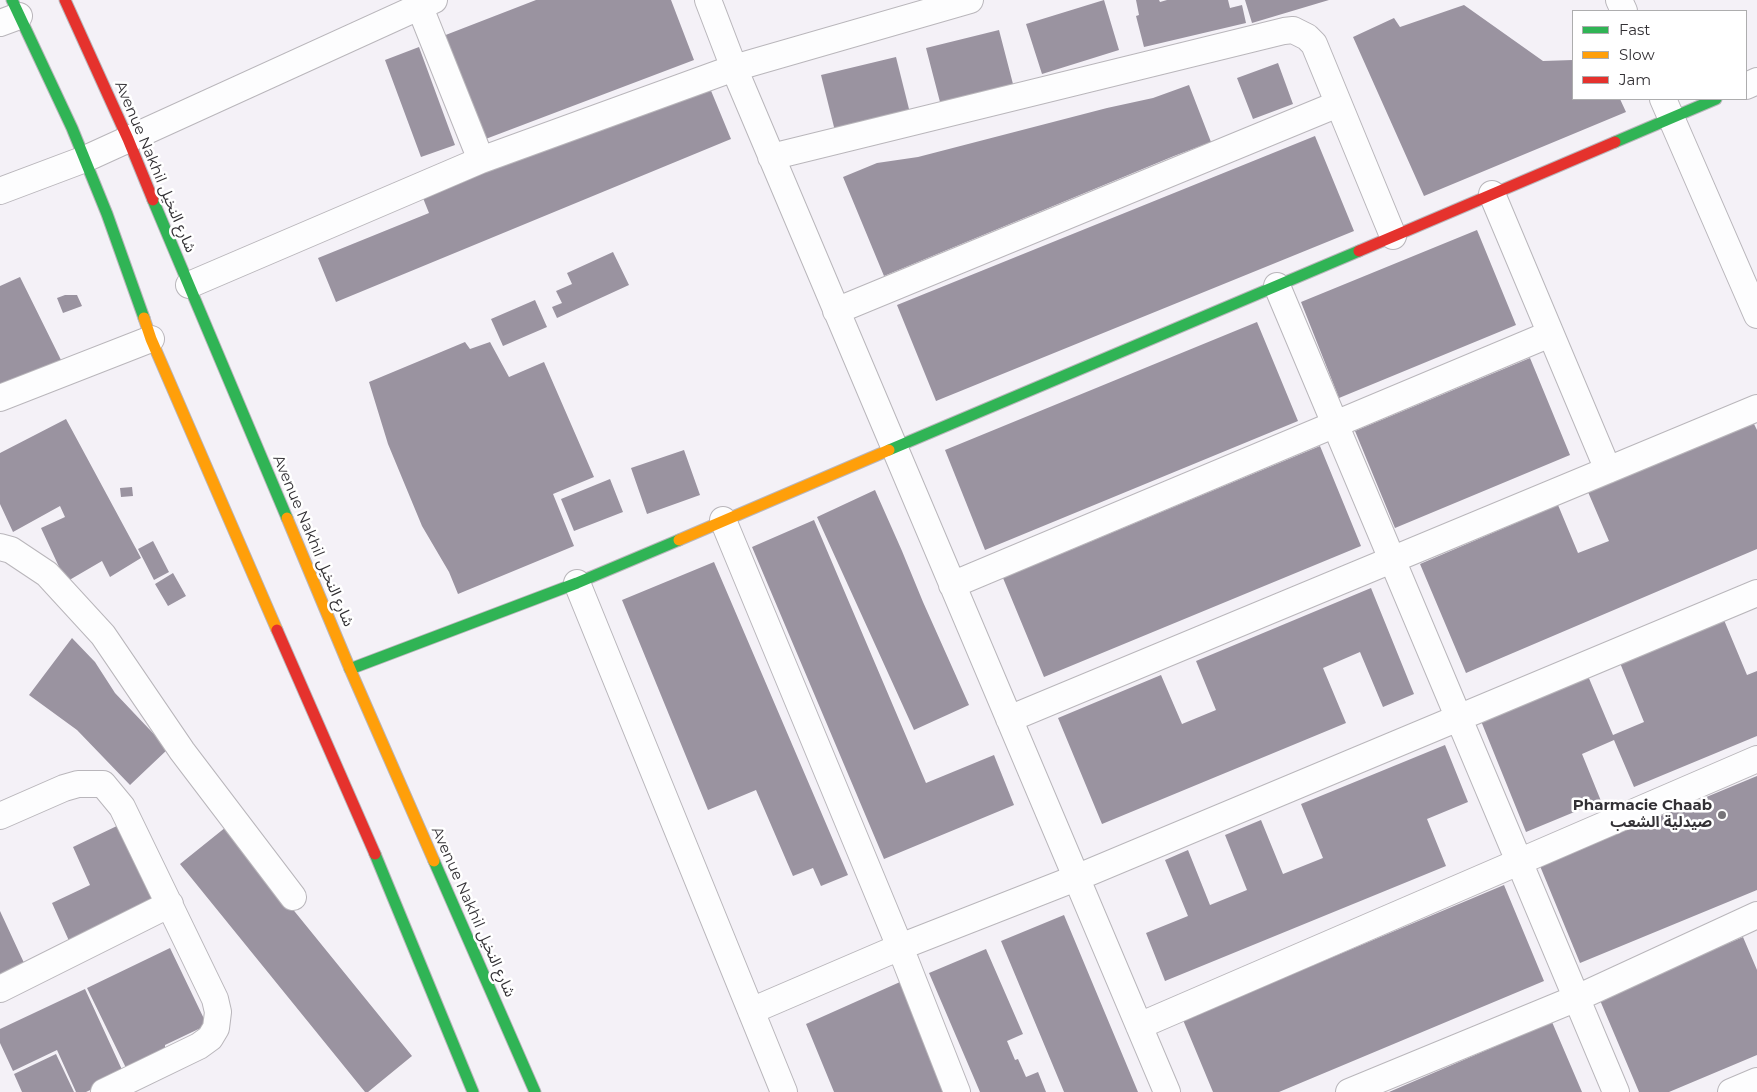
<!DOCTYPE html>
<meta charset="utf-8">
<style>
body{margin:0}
#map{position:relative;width:1757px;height:1092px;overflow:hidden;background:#f4f1f7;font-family:Montserrat,sans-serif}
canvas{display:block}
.legend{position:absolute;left:1572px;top:10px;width:175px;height:90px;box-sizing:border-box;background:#fff;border:1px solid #adadae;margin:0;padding:6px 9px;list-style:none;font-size:15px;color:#333135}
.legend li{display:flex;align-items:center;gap:10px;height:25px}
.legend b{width:25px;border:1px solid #adadae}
</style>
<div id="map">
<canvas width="1757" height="1092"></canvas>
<ul class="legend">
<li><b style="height:6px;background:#30b455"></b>Fast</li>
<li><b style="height:6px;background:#ff9f0a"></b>Slow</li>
<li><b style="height:6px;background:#e5322d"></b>Jam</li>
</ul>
</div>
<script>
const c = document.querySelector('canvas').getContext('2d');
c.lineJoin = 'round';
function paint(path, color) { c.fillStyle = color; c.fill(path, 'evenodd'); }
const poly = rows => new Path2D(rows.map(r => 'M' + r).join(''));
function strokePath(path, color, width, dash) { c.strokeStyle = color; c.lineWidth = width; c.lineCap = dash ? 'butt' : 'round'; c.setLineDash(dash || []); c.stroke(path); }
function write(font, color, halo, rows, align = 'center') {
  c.font = font + ' Montserrat,"Noto Sans Arabic",sans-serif'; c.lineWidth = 5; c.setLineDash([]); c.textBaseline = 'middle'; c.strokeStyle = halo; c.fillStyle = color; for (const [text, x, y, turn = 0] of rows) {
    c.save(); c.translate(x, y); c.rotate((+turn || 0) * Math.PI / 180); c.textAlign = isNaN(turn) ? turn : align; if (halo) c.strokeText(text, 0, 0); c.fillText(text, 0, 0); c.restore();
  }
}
const building = poly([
 [536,0,671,0,694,60,483,140,443,36],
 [1104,0,1119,50,1042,74,1026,24],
 [1136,0,1159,0,1160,2,1167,0,1228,0,1230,8,1242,5,1246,23,1144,47,1136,16,1139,15],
 [1245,0,1329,0,1252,23],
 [1464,5,1543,61,1573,60,1573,99,1620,99,1626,112,1424,196,1353,37,1394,18,1400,27],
 [999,30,1013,84,940,102,926,48],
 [419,47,455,145,421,157,385,60],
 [896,57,910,113,835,131,821,75],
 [1278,63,1293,104,1253,119,1237,78],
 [707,81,731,139,336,302,318,258,429,213,423,198],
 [1189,85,1211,142,1174,156,884,276,843,177,877,163,918,157,1107,108,1153,98],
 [1315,136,1354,231,936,401,897,305],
 [1477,230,1516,325,1339,398,1301,302],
 [613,252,629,285,557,318,552,307,562,303,556,291,572,284,567,273],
 [20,277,62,362,0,393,0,286],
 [65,295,77,295,82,306,63,313,57,298],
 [535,300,547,327,503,346,491,319],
 [1257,322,1298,421,985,550,945,450],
 [465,342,470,349,490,342,509,377,544,362,594,477,553,494,574,546,458,594,449,572,422,526,388,444,369,382],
 [1530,358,1570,455,1395,528,1355,431],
 [66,419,141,558,110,577,102,561,66,582,41,528,65,517,60,506,13,532,0,504,0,453],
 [1753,422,1757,430,1757,549,1466,673,1420,564,1558,505,1578,553,1609,541,1588,492],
 [1320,446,1361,546,1044,677,1003,578],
 [684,450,700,495,647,514,631,468],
 [610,479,623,512,574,531,561,499],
 [132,487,133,496,121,497,120,488],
 [875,490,902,551,923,602,969,705,914,730,817,517],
 [814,520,926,783,994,755,1014,805,884,859,752,547],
 [153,541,169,572,154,580,138,549],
 [714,562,848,875,821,886,813,868,793,876,756,790,708,810,622,600],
 [173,573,186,596,168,606,155,584],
 [1371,588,1414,694,1383,707,1360,652,1323,668,1346,723,1102,824,1058,718,1161,675,1182,724,1216,710,1196,661],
 [1724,620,1747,675,1757,671,1757,736,1634,787,1614,740,1582,754,1601,801,1526,832,1481,721,1588,676,1613,735,1644,722,1620,663],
 [72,638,95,662,115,693,168,749,130,785,77,730,29,695],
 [1445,745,1468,802,1427,819,1446,866,1165,981,1146,933,1188,916,1165,860,1188,850,1210,905,1247,890,1225,835,1261,820,1283,874,1323,858,1301,804],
 [1757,776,1757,890,1580,963,1540,866],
 [121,824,157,903,70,943,52,903,90,885,73,847],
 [226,827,412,1056,368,1092,365,1092,180,864],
 [1504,885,1544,981,1279,1092,1213,1092,1183,1020],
 [0,911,25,965,0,976],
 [1064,915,1138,1092,1064,1092,1001,941],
 [1743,937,1757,970,1757,1055,1669,1092,1639,1092,1599,998],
 [170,948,207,1025,165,1045,165,1052,127,1070,87,988],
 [986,949,1023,1034,1007,1041,1015,1060,1018,1059,1026,1077,1038,1072,1046,1092,980,1092,929,973],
 [900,982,945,1092,834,1092,806,1024],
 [85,989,124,1074,86,1092,76,1092,57,1050,13,1071,0,1043,0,1029],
 [1552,1022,1582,1092,1389,1092],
 [56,1054,74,1092,22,1092,14,1074]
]);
const street = poly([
 [417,0,481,160],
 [708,0,734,68,1167,1092],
 [1619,0,1624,11],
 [0,23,19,16],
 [1746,86,1757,81],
 [1663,99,1757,315],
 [771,157,1284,31,1293,30,1307,37,1314,44,1393,236],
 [0,191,85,159,434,0],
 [1492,194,1608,470],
 [189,285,481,160,734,68,970,0],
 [1277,286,1616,1092],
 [836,311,1338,104],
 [0,398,151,339],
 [723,520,900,947,957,1092],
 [0,547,11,550,47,574,103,635,182,751,293,897],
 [577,583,784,1092],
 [952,585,1550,334],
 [1009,719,1757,408],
 [0,816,64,788,78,784,103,784,122,807,215,999,218,1012,216,1028,210,1038,199,1046,104,1092],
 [0,989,170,904],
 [751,1011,900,947,1076,878,1757,593],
 [1139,1026,1757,759],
 [1349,1092,1577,998,1757,915],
 [1731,1092,1757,1081]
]);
const fast = poly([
 [12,0,72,128,107,214,144,318],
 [1615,142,1716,99],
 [153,200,287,518],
 [889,450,1359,251],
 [350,669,577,583,679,540],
 [375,854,473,1092],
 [434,861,535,1092]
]);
const slow = poly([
 [144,318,151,339,277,630],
 [287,518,350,669,434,861],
 [679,540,889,450]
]);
const jam = poly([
 [65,0,128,139,153,200],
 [1359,251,1615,142],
 [277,630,375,854]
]);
const markers = [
 [1722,815,5,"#777479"]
];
const streetNames = [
 ["Avenue Nakhil شارع النخيل",155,167,67],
 ["Avenue Nakhil شارع النخيل",313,541,67],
 ["Avenue Nakhil شارع النخيل",473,912,66]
];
const poiNames = [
 ["Pharmacie Chaab",1712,806],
 ["صيدلية الشعب",1712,823]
];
paint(building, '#9a93a0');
strokePath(street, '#b9b6bb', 28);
strokePath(fast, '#b9b6bb', 13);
strokePath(slow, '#b9b6bb', 13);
strokePath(jam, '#b9b6bb', 13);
strokePath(street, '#fdfdfe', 26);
strokePath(fast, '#30b455', 11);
strokePath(slow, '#ff9f0a', 11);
strokePath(jam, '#e5322d', 11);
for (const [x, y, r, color] of markers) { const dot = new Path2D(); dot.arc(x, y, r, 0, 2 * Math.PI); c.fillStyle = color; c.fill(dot); strokePath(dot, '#fff', 2); }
write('15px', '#333135', '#fff', streetNames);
write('bold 15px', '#333135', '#fff', poiNames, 'right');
</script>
